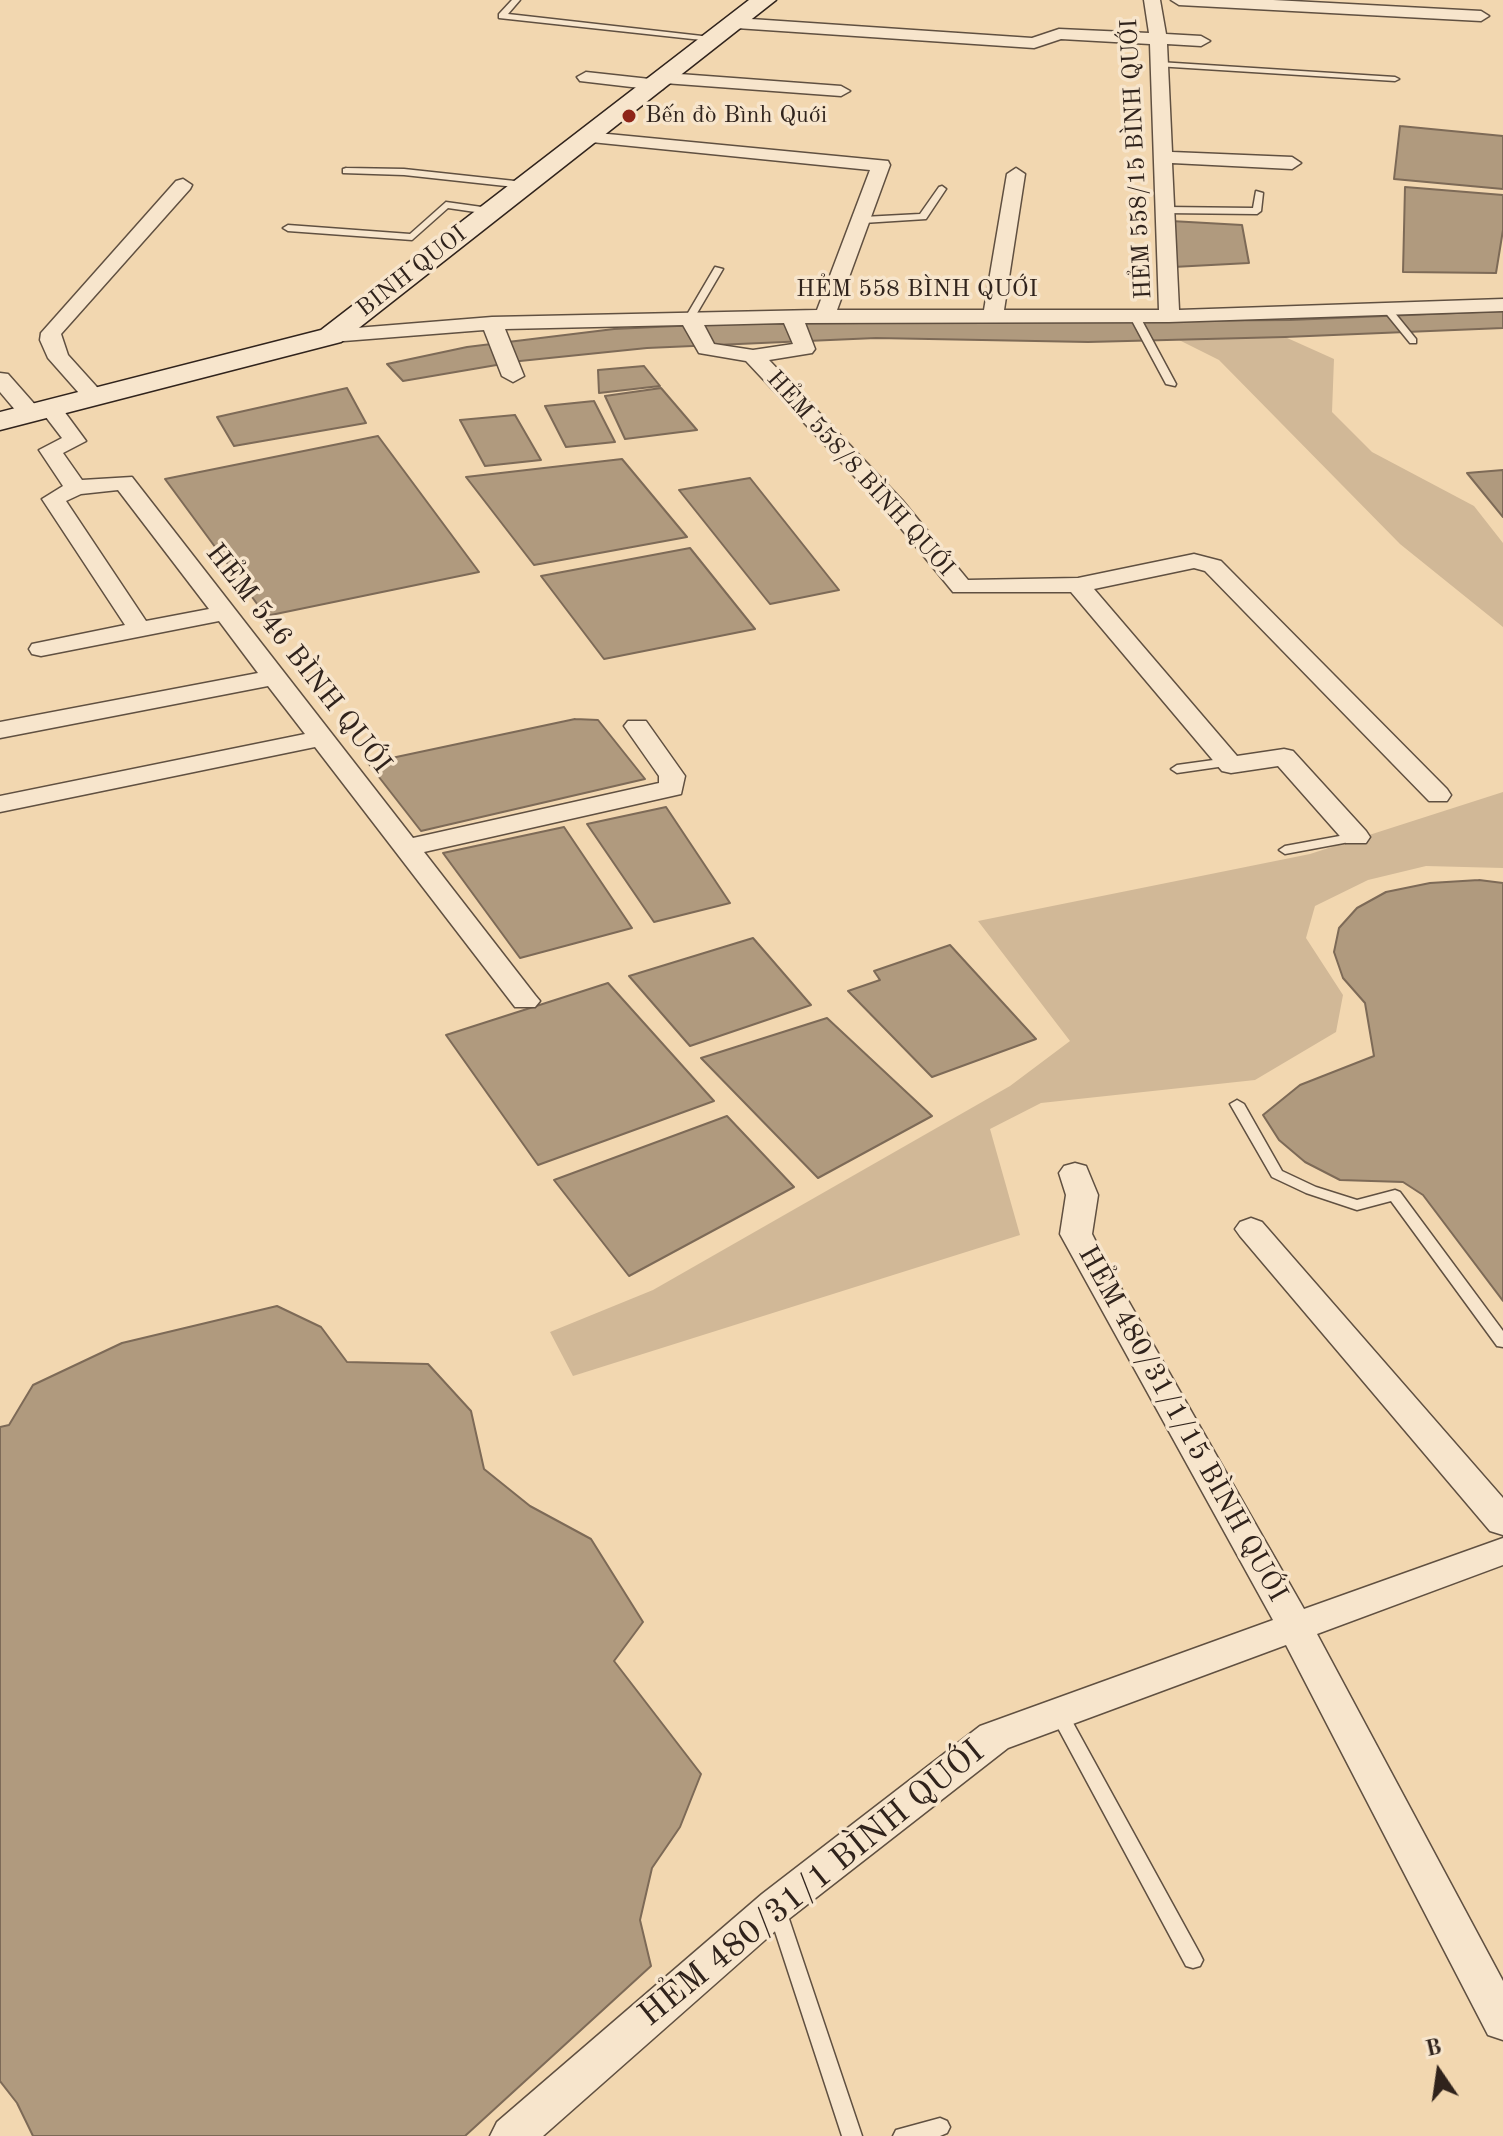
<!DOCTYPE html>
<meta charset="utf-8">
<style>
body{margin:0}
#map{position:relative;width:1503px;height:2136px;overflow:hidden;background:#f2d7b0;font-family:"Old Standard TT",serif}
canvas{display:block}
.north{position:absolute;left:1399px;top:2032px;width:80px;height:80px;-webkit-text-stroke:6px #f7e5cc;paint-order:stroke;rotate:347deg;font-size:22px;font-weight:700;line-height:32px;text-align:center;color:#30231c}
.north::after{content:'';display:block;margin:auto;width:28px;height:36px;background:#30231c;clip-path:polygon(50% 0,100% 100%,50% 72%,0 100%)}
</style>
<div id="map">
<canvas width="1503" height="2136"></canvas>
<div class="north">B</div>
</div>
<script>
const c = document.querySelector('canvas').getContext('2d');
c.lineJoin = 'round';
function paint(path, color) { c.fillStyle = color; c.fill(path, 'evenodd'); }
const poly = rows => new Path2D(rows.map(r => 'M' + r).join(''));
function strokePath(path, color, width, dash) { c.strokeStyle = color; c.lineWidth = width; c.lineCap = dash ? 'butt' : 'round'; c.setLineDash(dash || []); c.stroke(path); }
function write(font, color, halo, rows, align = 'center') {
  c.font = font + ' "Old Standard TT",serif'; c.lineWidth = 7; c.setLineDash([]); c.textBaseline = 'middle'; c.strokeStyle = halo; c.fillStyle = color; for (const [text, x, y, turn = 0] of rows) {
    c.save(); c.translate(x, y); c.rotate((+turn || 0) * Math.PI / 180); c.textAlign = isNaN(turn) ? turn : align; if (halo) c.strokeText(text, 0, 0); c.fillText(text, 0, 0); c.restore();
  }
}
const green = poly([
 [1285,337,1334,359,1332,412,1372,452,1474,506,1503,543,1503,627,1400,544,1219,360,1179,340],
 [1503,792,1503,868,1426,866,1368,880,1315,906,1306,938,1343,995,1336,1032,1255,1080,1041,1103,990,1129,1020,1235,573,1376,550,1332,653,1290,1010,1086,1070,1041,978,921,1310,854]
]);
const water = poly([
 [1400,126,1503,136,1503,189,1394,179,1400,126],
 [1405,187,1503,195,1503,230,1496,273,1403,272,1405,187],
 [1171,221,1242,225,1249,263,1173,267,1171,221],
 [1503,311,1503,328,1285,337,1088,342,876,338,647,348,520,361,403,381,387,364,467,347,614,329,719,324,1290,320,1503,311],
 [644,366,660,386,599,393,598,370,644,366],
 [347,388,366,423,234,446,217,417,347,388],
 [661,388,697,430,625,439,605,396,661,388],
 [594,401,615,442,566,447,545,406,594,401],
 [515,415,541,460,485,466,460,420,515,415],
 [378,436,479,572,266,616,165,479,378,436],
 [622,459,687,537,534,565,466,477,622,459],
 [1503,470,1503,517,1467,473,1503,470],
 [750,478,839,590,770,604,679,490,750,478],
 [690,548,755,629,604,659,541,576,690,548],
 [575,719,598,720,645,779,421,831,368,763,575,719],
 [666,807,730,903,654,922,587,824,666,807],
 [564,827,632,928,520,958,443,853,564,827],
 [1479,880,1503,883,1503,1301,1423,1195,1403,1182,1340,1180,1305,1162,1279,1140,1263,1115,1300,1085,1374,1056,1365,1003,1343,978,1334,952,1339,928,1357,908,1386,892,1430,883,1479,880],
 [753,938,811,1005,690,1046,629,976,753,938],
 [950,945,1036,1039,932,1077,848,991,880,980,874,971,950,945],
 [608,983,714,1101,538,1165,446,1035,608,983],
 [827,1018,932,1116,818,1178,701,1058,827,1018],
 [727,1116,794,1187,629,1276,554,1180,727,1116],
 [277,1306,321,1327,347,1362,428,1364,471,1411,484,1469,530,1506,591,1539,643,1622,614,1661,701,1774,680,1827,652,1868,640,1920,651,1966,465,2136,33,2136,17,2103,0,2081,0,1427,9,1425,33,1385,122,1343,277,1306]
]);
const lane = poly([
 [512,0,520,0,508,14,711,37,715,39,711,41,499,18,499,14,512,0],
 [1159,62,1395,77,1399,79,1395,81,1156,66,1155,64,1159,62],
 [346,168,404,169,524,182,528,185,524,188,404,175,343,173,343,169,346,168],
 [942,186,946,189,926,219,863,223,858,220,863,217,920,214,939,187,942,186],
 [1256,191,1263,193,1261,211,1257,214,1165,213,1161,210,1165,207,1253,208,1256,191],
 [446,202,489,208,493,211,489,214,448,208,412,240,288,231,283,228,288,225,410,234,446,202],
 [715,267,723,269,693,320,687,320,685,318,715,267],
 [1384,307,1390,307,1416,339,1416,343,1410,343,1384,311,1384,307],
 [1134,312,1139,315,1176,384,1175,386,1166,384,1129,315,1134,312],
 [1228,758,1234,762,1232,765,1177,773,1171,769,1177,765,1228,758],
 [1356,833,1362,837,1360,840,1285,854,1279,850,1285,846,1356,833],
 [1237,1100,1244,1104,1282,1171,1316,1187,1357,1200,1395,1190,1400,1192,1503,1331,1503,1347,1497,1346,1391,1201,1357,1210,1306,1193,1272,1177,1230,1104,1237,1100],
 [1060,1708,1066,1710,1200,1954,1203,1960,1200,1966,1193,1968,1186,1966,1051,1715,1054,1710,1060,1708],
 [777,1902,784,1904,786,1910,862,2136,842,2136,768,1910,770,1904,777,1902],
 [940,2118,947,2121,950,2127,947,2133,940,2136,893,2136,896,2130,940,2118]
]);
const street = poly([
 [1144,0,1160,0,1166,34,1201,36,1210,41,1201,46,1167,44,1172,152,1292,157,1301,163,1292,169,1172,163,1179,310,1503,299,1503,311,1169,322,805,323,815,349,812,353,769,360,902,500,968,580,1078,578,1194,554,1221,561,1447,789,1451,795,1447,801,1429,801,1205,571,1194,568,1094,589,1237,756,1284,749,1293,751,1366,831,1370,837,1366,843,1346,843,1278,766,1231,773,1222,771,1071,592,953,592,886,510,746,361,699,353,683,325,505,329,524,376,513,382,502,376,484,330,331,342,321,336,331,330,492,317,817,310,870,170,581,141,578,137,587,132,888,161,890,165,837,310,984,310,1007,174,1016,168,1025,174,1004,310,1159,310,1150,44,1061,39,1034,48,736,28,728,23,736,18,1032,38,1059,29,1149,33,1144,0],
 [784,323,793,344,753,350,714,344,704,325,784,323],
 [1171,0,1273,0,1481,11,1489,16,1481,21,1179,5,1171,0],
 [586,72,659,80,660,74,666,73,841,86,850,91,841,96,664,83,663,89,657,90,580,81,577,77,586,72],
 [183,179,192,185,190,189,61,334,68,355,105,396,94,402,86,401,48,358,40,340,41,333,176,181,183,179],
 [0,373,8,374,38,408,41,413,38,418,22,418,0,392,0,373],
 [50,401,58,403,86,441,63,453,82,480,132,477,413,838,659,783,659,776,624,726,628,721,646,721,685,776,681,794,424,852,535,995,540,1001,535,1007,515,1007,315,747,0,812,0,796,305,734,268,686,0,738,0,722,258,673,219,621,41,656,32,654,29,649,32,644,125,625,42,499,63,486,39,450,62,438,39,408,50,401],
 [118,490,209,609,146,621,66,501,81,494,118,490],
 [1075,1163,1086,1166,1098,1195,1092,1234,1105,1260,1304,1609,1503,1538,1503,1565,1317,1634,1503,1981,1503,2040,1488,2035,1286,1645,1008,1748,790,1918,543,2136,490,2136,497,2122,762,1894,980,1726,1273,1620,1060,1234,1066,1195,1059,1173,1064,1166,1075,1163],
 [1251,1218,1262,1222,1503,1498,1503,1535,1490,1531,1240,1236,1235,1229,1240,1222,1251,1218]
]);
const secondary = poly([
 [749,0,776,0,341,342,0,430,0,412,321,330,749,0]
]);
const markers = [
 [629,116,8,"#8f2418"]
];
const farPoinames = [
 ["Bến đò Bình Quới",645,116]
];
const farStreetnames = [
 ["HẺM 558/15 BÌNH QUỚI",1137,159,-93],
 ["BINH QUOI",412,272,-38],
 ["HẺM 558 BÌNH QUỚI",917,290],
 ["HẺM 558/8 BÌNH QUỚI",860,474,48]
];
const streetNames = [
 ["HẺM 546 BÌNH QUỚI",298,659,52],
 ["HẺM 480/31/1/15 BÌNH QUỚI",1182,1424,61]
];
const nearStreetnames = [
 ["HẺM 480/31/1 BÌNH QUỚI",812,1884,-39]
];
paint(green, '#d1b897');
paint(water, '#b09a7e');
strokePath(water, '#7d6a57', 2);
strokePath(lane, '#605041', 3);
strokePath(street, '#605041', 3);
strokePath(secondary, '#30231c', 3);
paint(lane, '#f7e5cc');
paint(street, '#f7e5cc');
paint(secondary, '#f7e5cc');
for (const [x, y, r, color] of markers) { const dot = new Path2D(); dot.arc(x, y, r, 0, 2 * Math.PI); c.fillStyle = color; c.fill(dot); strokePath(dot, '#f7e5cc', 3); }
write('24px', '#30231c', '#f7e5cc', farPoinames, 'left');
write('24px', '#30231c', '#f7e5cc', farStreetnames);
write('28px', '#30231c', '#f7e5cc', streetNames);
write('34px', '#30231c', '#f7e5cc', nearStreetnames);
</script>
